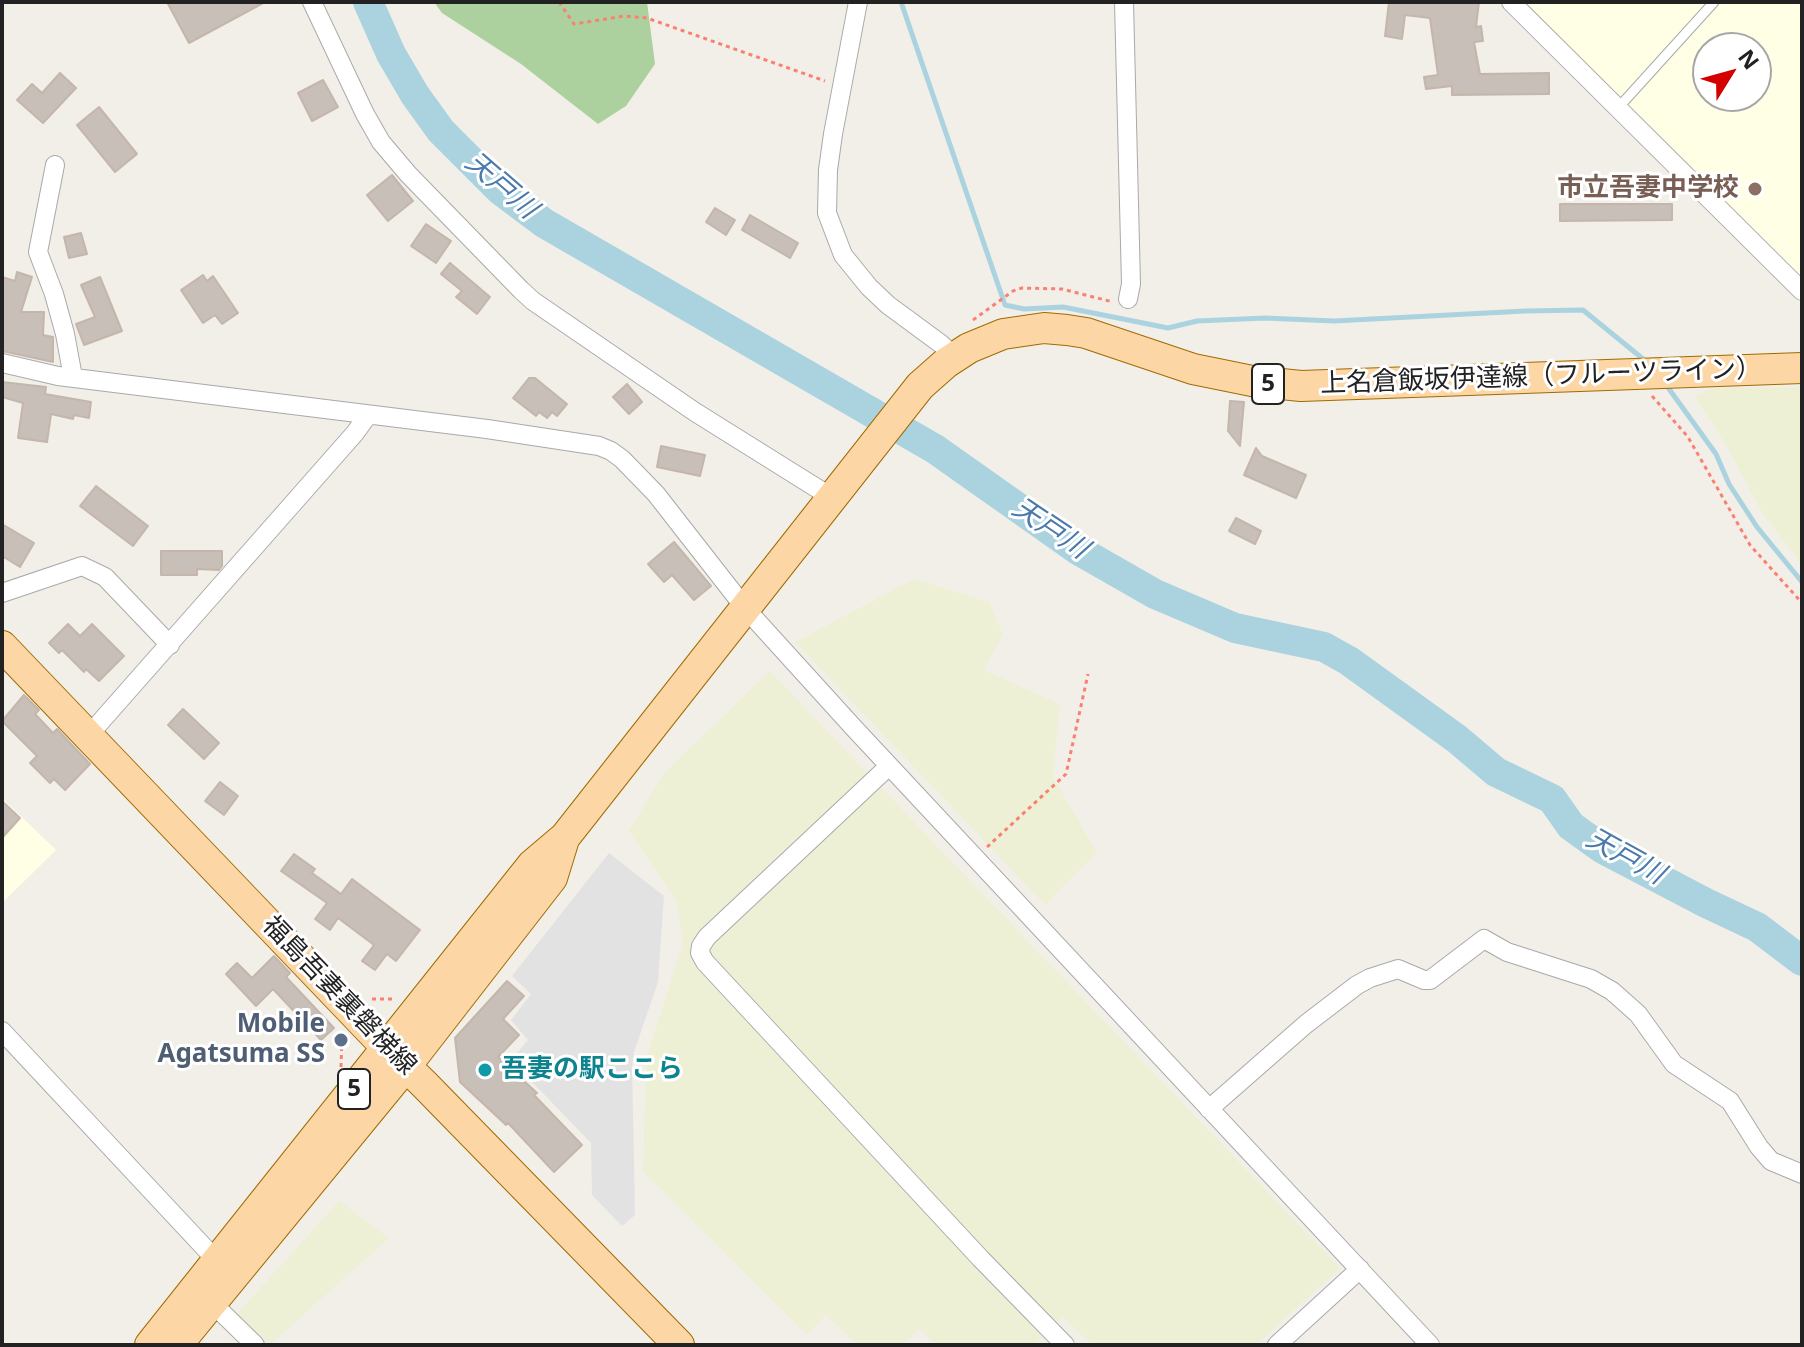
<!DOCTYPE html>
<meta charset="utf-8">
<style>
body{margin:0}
#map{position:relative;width:1804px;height:1347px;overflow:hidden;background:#f2efe9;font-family:"Noto Sans",sans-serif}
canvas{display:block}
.frame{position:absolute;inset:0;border:4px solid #222;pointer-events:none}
.north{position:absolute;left:1692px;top:32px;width:80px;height:80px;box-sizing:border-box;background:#fff;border:2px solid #a7a7a7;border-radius:50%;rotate:53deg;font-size:22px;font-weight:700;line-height:32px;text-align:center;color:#222}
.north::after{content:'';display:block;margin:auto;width:28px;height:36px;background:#d40000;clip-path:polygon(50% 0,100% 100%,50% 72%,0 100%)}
</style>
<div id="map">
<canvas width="1804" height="1347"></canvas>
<div class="frame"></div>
<div class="north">N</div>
</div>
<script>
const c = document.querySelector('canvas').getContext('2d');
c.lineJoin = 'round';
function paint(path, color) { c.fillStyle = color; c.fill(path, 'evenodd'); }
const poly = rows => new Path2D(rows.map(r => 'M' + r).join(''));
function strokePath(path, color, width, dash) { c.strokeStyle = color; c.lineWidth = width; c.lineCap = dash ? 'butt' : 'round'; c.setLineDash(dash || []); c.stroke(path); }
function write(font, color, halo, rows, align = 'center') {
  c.font = font + ' "Noto Sans","Noto Sans JP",sans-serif'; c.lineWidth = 6; c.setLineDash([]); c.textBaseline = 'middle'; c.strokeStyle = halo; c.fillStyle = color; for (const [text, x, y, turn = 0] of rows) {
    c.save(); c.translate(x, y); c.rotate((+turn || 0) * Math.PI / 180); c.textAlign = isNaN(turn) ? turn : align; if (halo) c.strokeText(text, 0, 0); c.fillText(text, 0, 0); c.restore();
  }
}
const education = poly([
 [1519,2,1802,2,1802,282],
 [1708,48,1756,48,1756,96,1708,96],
 [2,798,56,850,2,903]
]);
const farmland = poly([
 [1802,387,1802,565,1761,511,1729,450,1695,397,1711,388],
 [914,579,989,602,1003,634,984,670,1060,704,1053,777,1097,853,1045,905,795,642],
 [770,671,1340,1268,1256,1345,1093,1345,1062,1317,1035,1345,936,1345,919,1329,903,1345,857,1345,826,1315,807,1335,643,1172,646,1058,683,944,676,900,629,831,664,773],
 [339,1201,389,1238,270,1345,236,1315]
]);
const forest = poly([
 [434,2,647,2,655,64,626,106,598,124,521,64,442,13]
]);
const parking = poly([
 [609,853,664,896,658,982,634,1052,632,1066,635,1215,622,1226,592,1195,591,1143,511,1060,528,1040,511,1020,531,994,512,976]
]);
const stream = poly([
 [901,2,1005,305,1024,309,1063,307,1168,328,1197,321,1265,318,1334,321,1525,311,1583,310,1648,363],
 [1664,382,1716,454,1729,484,1757,527,1802,582]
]);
const river = poly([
 [368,2,391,54,415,95,441,131,500,190,544,223,935,449,1078,550,1155,594,1235,628,1324,647,1349,661,1457,739,1496,772,1552,799,1571,826,1603,849,1706,903,1757,927,1802,961]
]);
const building = poly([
 [167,2,265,2,189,43,167,2],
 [1389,2,1479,2,1476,27,1481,26,1483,41,1474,42,1480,74,1549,73,1549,94,1452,95,1452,86,1426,89,1424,77,1438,75,1430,18,1405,15,1402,39,1385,36,1389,2],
 [60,73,76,88,43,123,17,100,32,84,42,93,60,73],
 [323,80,338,107,312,121,298,93,323,80],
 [99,107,137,154,115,172,77,125,99,107],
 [392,175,413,201,388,221,367,195,392,175],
 [1560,204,1672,204,1672,220,1560,221,1560,204],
 [715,208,735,220,726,235,706,222,715,208],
 [750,215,798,243,790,258,742,230,750,215],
 [426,224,451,241,436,263,411,246,426,224],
 [81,233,87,254,69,258,64,237,81,233],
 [450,263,490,297,477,314,456,297,462,291,441,274,450,263],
 [17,272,32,277,21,312,44,312,43,335,53,337,53,362,2,351,2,277,15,281,17,272],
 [203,275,207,281,213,276,238,313,222,324,215,315,203,323,181,290,203,275],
 [100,277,122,331,84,345,76,324,95,317,81,285,100,277],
 [529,378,535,378,567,404,557,416,552,412,547,418,539,412,536,416,513,398,529,378],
 [2,382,46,387,45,394,91,402,89,418,74,415,73,419,51,414,47,442,18,438,23,403,2,397,2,382],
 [627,384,642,402,629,414,613,397,627,384],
 [1230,401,1244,402,1240,446,1228,431,1230,401],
 [661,446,705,455,700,476,657,467,661,446],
 [1256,448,1262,456,1306,475,1296,498,1244,475,1256,448],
 [96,486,148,526,133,546,80,506,96,486],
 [1236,518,1261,531,1255,544,1229,531,1236,518],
 [2,524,34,543,20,567,2,556,2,524],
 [674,542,711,586,694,600,672,575,664,582,648,564,674,542],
 [161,551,222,551,222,566,219,570,197,569,197,575,161,575,161,551],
 [68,624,80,636,92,624,124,656,99,681,86,669,84,672,62,650,59,653,49,643,68,624],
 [24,695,39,710,35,714,53,733,57,729,90,764,65,790,54,779,50,783,30,763,37,756,2,721,24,695],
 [183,709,219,743,204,759,168,725,183,709],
 [220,782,238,796,224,815,205,801,220,782],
 [2,801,20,818,2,838,2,801],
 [294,854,315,869,312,873,341,894,352,879,420,930,396,961,387,954,375,970,362,961,374,945,338,918,330,930,315,919,327,903,281,871,294,854],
 [274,956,290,973,286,977,334,1028,321,1040,273,989,256,1006,226,974,237,963,252,978,274,956],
 [507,981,524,996,503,1019,519,1035,498,1057,537,1093,534,1095,582,1145,554,1172,508,1123,506,1125,460,1082,455,1038,507,981]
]);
const path = poly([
 [559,2,574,24,625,16,647,18,825,81],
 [973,320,1013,291,1022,288,1062,289,1113,302],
 [1652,396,1688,437,1750,545,1802,603],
 [987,847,1066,774,1088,674],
 [372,999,396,999],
 [341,1067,342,1034]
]);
const lane = poly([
 [1618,108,1714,2]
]);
const street = poly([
 [312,2,365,114,381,142,408,174,521,290,533,301,695,412,831,497],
 [858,2,833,134,828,170,827,213,843,255,869,287,888,305,941,344,955,357],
 [1124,2,1131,284,1128,299],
 [1511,2,1802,291],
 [55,165,38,252,54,294,65,334,73,377],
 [2,363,58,376,487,429,599,446,611,451,622,459,656,494,745,608,853,727,1430,1345],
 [2,593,82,566,105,577,170,645],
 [88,736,355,433,368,415],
 [889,766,707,937,701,946,700,953,705,962,981,1259,1065,1345],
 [2,1031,217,1261],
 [1209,1109,1306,1024,1357,985,1370,978,1398,969,1424,980,1430,980,1484,939,1507,952,1591,979,1612,991,1638,1014,1674,1064,1730,1101,1759,1147,1771,1161,1802,1174],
 [212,1303,255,1345],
 [1277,1345,1360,1269]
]);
const primary = poly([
 [2,646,387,1048,424,1084,679,1345],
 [150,1345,532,865,565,837,920,386,946,363,969,348,1003,334,1044,328,1067,330,1086,333,1193,369,1252,381,1301,386,1802,368],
 [177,1345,406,1066,552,878,564,839]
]);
const markers = [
 [1755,189,8,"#8d6e63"],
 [341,1040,8,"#5c6f8a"],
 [485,1070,8,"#0f9aa8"]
];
const shields = [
 [1268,384,32],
 [354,1089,32]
];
const shieldNames = [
 ["5",1268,384],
 ["5",354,1089]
];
const educationNames = [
 ["市立吾妻中学校",1739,189]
];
const streetNames = [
 ["上名倉飯坂伊達線（フルーツライン）",1541,377,-2],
 ["福島吾妻裏磐梯線",339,996,46]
];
const serviceNames = [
 ["Mobile",325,1025],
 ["Agatsuma SS",325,1055]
];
const cultureNames = [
 ["吾妻の駅ここら",501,1070]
];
const waterNames = [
 ["天戸川",501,186,41],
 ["天戸川",1050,529,34],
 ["天戸川",1625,857,29]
];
paint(education, '#ffffe5');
paint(farmland, '#eef0d5');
paint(forest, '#add19e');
paint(parking, '#e2e2e2');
strokePath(stream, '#aad3df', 5);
strokePath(river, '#aad3df', 30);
paint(building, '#c7bfb8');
strokePath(building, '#c4b6ab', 2);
strokePath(lane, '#a9a9a9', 11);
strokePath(street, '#a9a9a9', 20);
strokePath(primary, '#a06b00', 32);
strokePath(path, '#fa8072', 3, [4, 4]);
strokePath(lane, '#fff', 9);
strokePath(street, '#fff', 18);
strokePath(primary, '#fcd6a4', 30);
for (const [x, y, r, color] of markers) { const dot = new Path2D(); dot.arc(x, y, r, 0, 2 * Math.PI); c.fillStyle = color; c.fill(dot); strokePath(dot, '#fff', 3); }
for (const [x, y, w] of shields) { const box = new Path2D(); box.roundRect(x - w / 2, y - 20, w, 40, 6); c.fillStyle = '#fff'; c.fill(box); strokePath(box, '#222', 2); }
write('bold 24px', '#222', null, shieldNames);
write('bold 26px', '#785e54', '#fff', educationNames, 'right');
write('26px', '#222', '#fff', streetNames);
write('bold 26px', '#4e5e75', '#fff', serviceNames, 'right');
write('bold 26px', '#0d838f', '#fff', cultureNames, 'left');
write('italic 28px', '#4a7aab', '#fff', waterNames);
</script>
